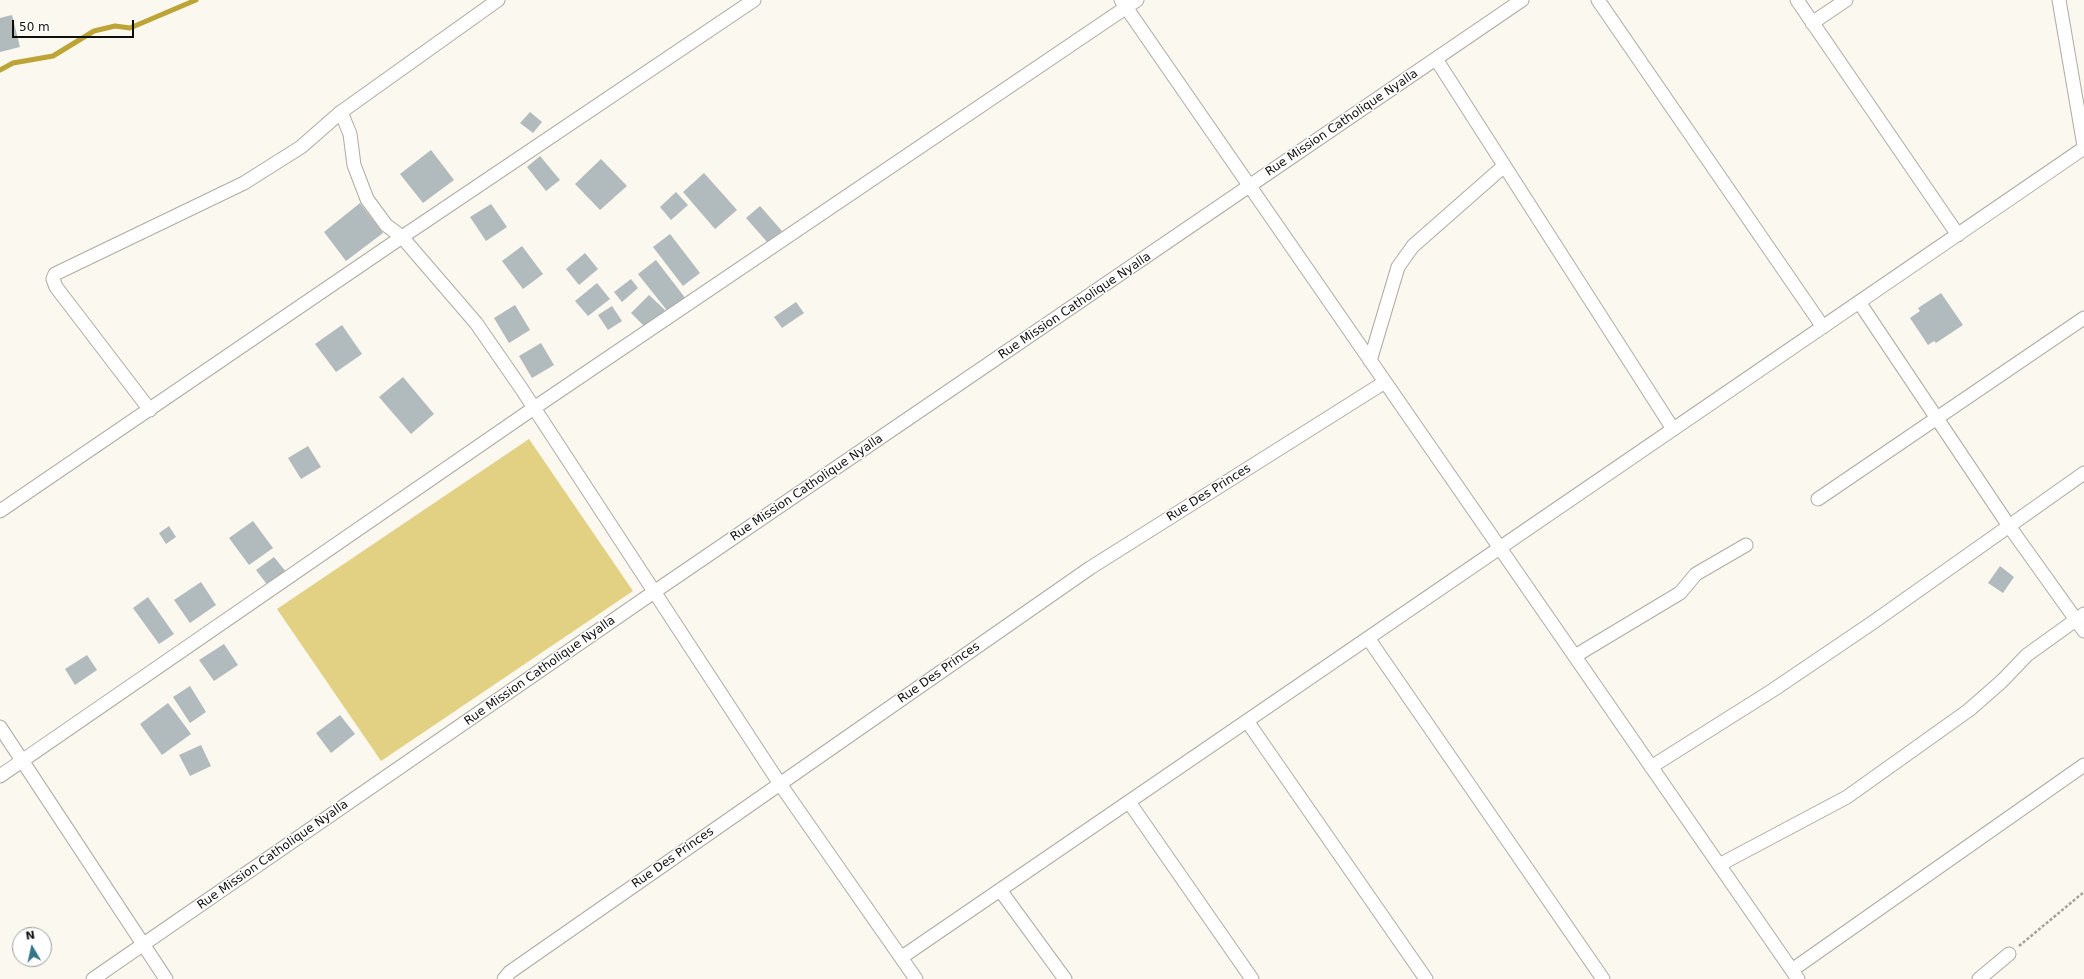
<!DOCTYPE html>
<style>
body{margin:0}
#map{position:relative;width:2084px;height:979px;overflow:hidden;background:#faf8ef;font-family:"DejaVu Sans",sans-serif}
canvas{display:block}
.north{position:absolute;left:12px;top:927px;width:40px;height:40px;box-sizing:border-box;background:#fff;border:1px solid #9f9f9d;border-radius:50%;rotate:351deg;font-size:11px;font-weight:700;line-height:16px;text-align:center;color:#0e0e0b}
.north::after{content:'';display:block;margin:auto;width:14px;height:18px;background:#347588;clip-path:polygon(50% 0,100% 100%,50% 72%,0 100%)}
.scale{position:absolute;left:12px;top:20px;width:122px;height:18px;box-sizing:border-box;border:2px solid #0e0e0b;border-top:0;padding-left:5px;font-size:12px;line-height:14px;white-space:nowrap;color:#0e0e0b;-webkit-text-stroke:3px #fff;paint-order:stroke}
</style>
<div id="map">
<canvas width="2084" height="979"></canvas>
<div class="north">N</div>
<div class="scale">50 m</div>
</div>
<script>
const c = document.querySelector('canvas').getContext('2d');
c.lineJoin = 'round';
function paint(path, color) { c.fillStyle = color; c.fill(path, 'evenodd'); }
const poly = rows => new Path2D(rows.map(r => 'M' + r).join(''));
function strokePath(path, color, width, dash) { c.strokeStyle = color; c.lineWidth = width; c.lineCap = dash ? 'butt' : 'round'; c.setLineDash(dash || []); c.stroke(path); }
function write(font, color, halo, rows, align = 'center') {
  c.font = font + ' "DejaVu Sans",sans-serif'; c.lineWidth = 3; c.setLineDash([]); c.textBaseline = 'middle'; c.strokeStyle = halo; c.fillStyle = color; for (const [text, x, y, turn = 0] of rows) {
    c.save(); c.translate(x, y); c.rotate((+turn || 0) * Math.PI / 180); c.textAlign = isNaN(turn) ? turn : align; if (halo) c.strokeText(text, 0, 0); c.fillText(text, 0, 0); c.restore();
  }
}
const green = poly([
 [529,439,633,591,381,761,277,609]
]);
const stream = poly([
 [0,70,13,63,53,56,94,31,115,26,130,28,196,0]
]);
const building = poly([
 [12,15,20,47,0,52,0,18],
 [530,112,542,122,533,133,520,123],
 [431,150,454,180,423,203,400,174],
 [540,156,560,180,546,191,527,167],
 [601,159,627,186,600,210,575,184],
 [704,173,737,210,715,229,683,192],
 [676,192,688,205,671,220,660,207],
 [360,203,383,233,346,261,324,232],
 [491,204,507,227,486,241,470,217],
 [760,206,782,231,768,243,746,218],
 [670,234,700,273,683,286,653,247],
 [522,246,543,274,523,289,502,261],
 [585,253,598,269,579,285,566,269],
 [656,260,686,299,669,313,638,274],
 [631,279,638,288,622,302,614,292],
 [597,283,610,299,588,316,575,301],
 [1941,293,1963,325,1936,343,1934,341,1928,345,1910,318,1920,311,1918,308],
 [649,295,665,310,647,329,631,313],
 [796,302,804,313,782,328,774,317],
 [515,305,530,330,509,343,494,318],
 [612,306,622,321,608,330,598,315],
 [342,325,362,354,336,372,315,344],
 [541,343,554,365,532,378,519,356],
 [403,377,434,414,411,434,379,397],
 [308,446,321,467,301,479,288,458],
 [253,521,273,548,249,565,229,538],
 [169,526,176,537,166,544,159,533],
 [274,557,287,573,269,587,256,570],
 [2000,566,2014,577,2003,593,1988,583],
 [201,582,216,605,190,623,174,600],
 [148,597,174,634,159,644,133,608],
 [224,644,238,665,214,681,199,660],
 [87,655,97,670,75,685,65,669],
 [190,686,206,712,190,723,173,697],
 [168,703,191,734,162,755,140,724],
 [340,715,355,734,331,753,316,733],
 [201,745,211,766,190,776,179,755]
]);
const path = poly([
 [2019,946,2084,892]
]);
const minor = poly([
 [1121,0,1798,979],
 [1598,0,1823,327],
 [1797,0,1958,235],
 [2059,0,2084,146],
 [1812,23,1846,0],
 [1436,59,1673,429],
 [341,112,350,134,354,165,367,199,386,225,402,237,476,323,521,388,780,784,916,979],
 [1859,302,2009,526,2084,631],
 [1370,361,1398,267,1413,246,1504,166],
 [150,410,56,287,53,279,55,274,244,183,301,147,341,112,498,0],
 [1818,499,2084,318],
 [0,511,402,237,754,0],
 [1368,638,1603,979],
 [1575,656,1680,593,1696,574,1746,545],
 [1247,721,1426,979],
 [0,727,166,979],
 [1651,767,1773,690,1872,623,2084,473],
 [0,776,534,408,1137,0],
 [1129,802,1252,979],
 [1719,865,1847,797,1969,710,2002,681,2027,655,2084,614],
 [1000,890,1065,979],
 [902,957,2084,148],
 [1792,970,2084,765],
 [93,979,654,592,1522,0],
 [504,979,510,972,1090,568,1385,382],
 [1979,979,2009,954]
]);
const streetNames = [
 ["Rue Mission Catholique Nyalla",1342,123,-34],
 ["Rue Mission Catholique Nyalla",1075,306,-34],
 ["Rue Mission Catholique Nyalla",807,488,-34],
 ["Rue Des Princes",1209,493,-32],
 ["Rue Mission Catholique Nyalla",540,671,-35],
 ["Rue Des Princes",939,673,-35],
 ["Rue Mission Catholique Nyalla",273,855,-35],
 ["Rue Des Princes",673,858,-35]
];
paint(green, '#e2d083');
strokePath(stream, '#bca437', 5);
paint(building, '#b1babd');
strokePath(minor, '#adaca4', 15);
strokePath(path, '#a3a19a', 2.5, [3, 2]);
strokePath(minor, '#fff', 13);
write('12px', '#0e0e0b', '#fff', streetNames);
</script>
